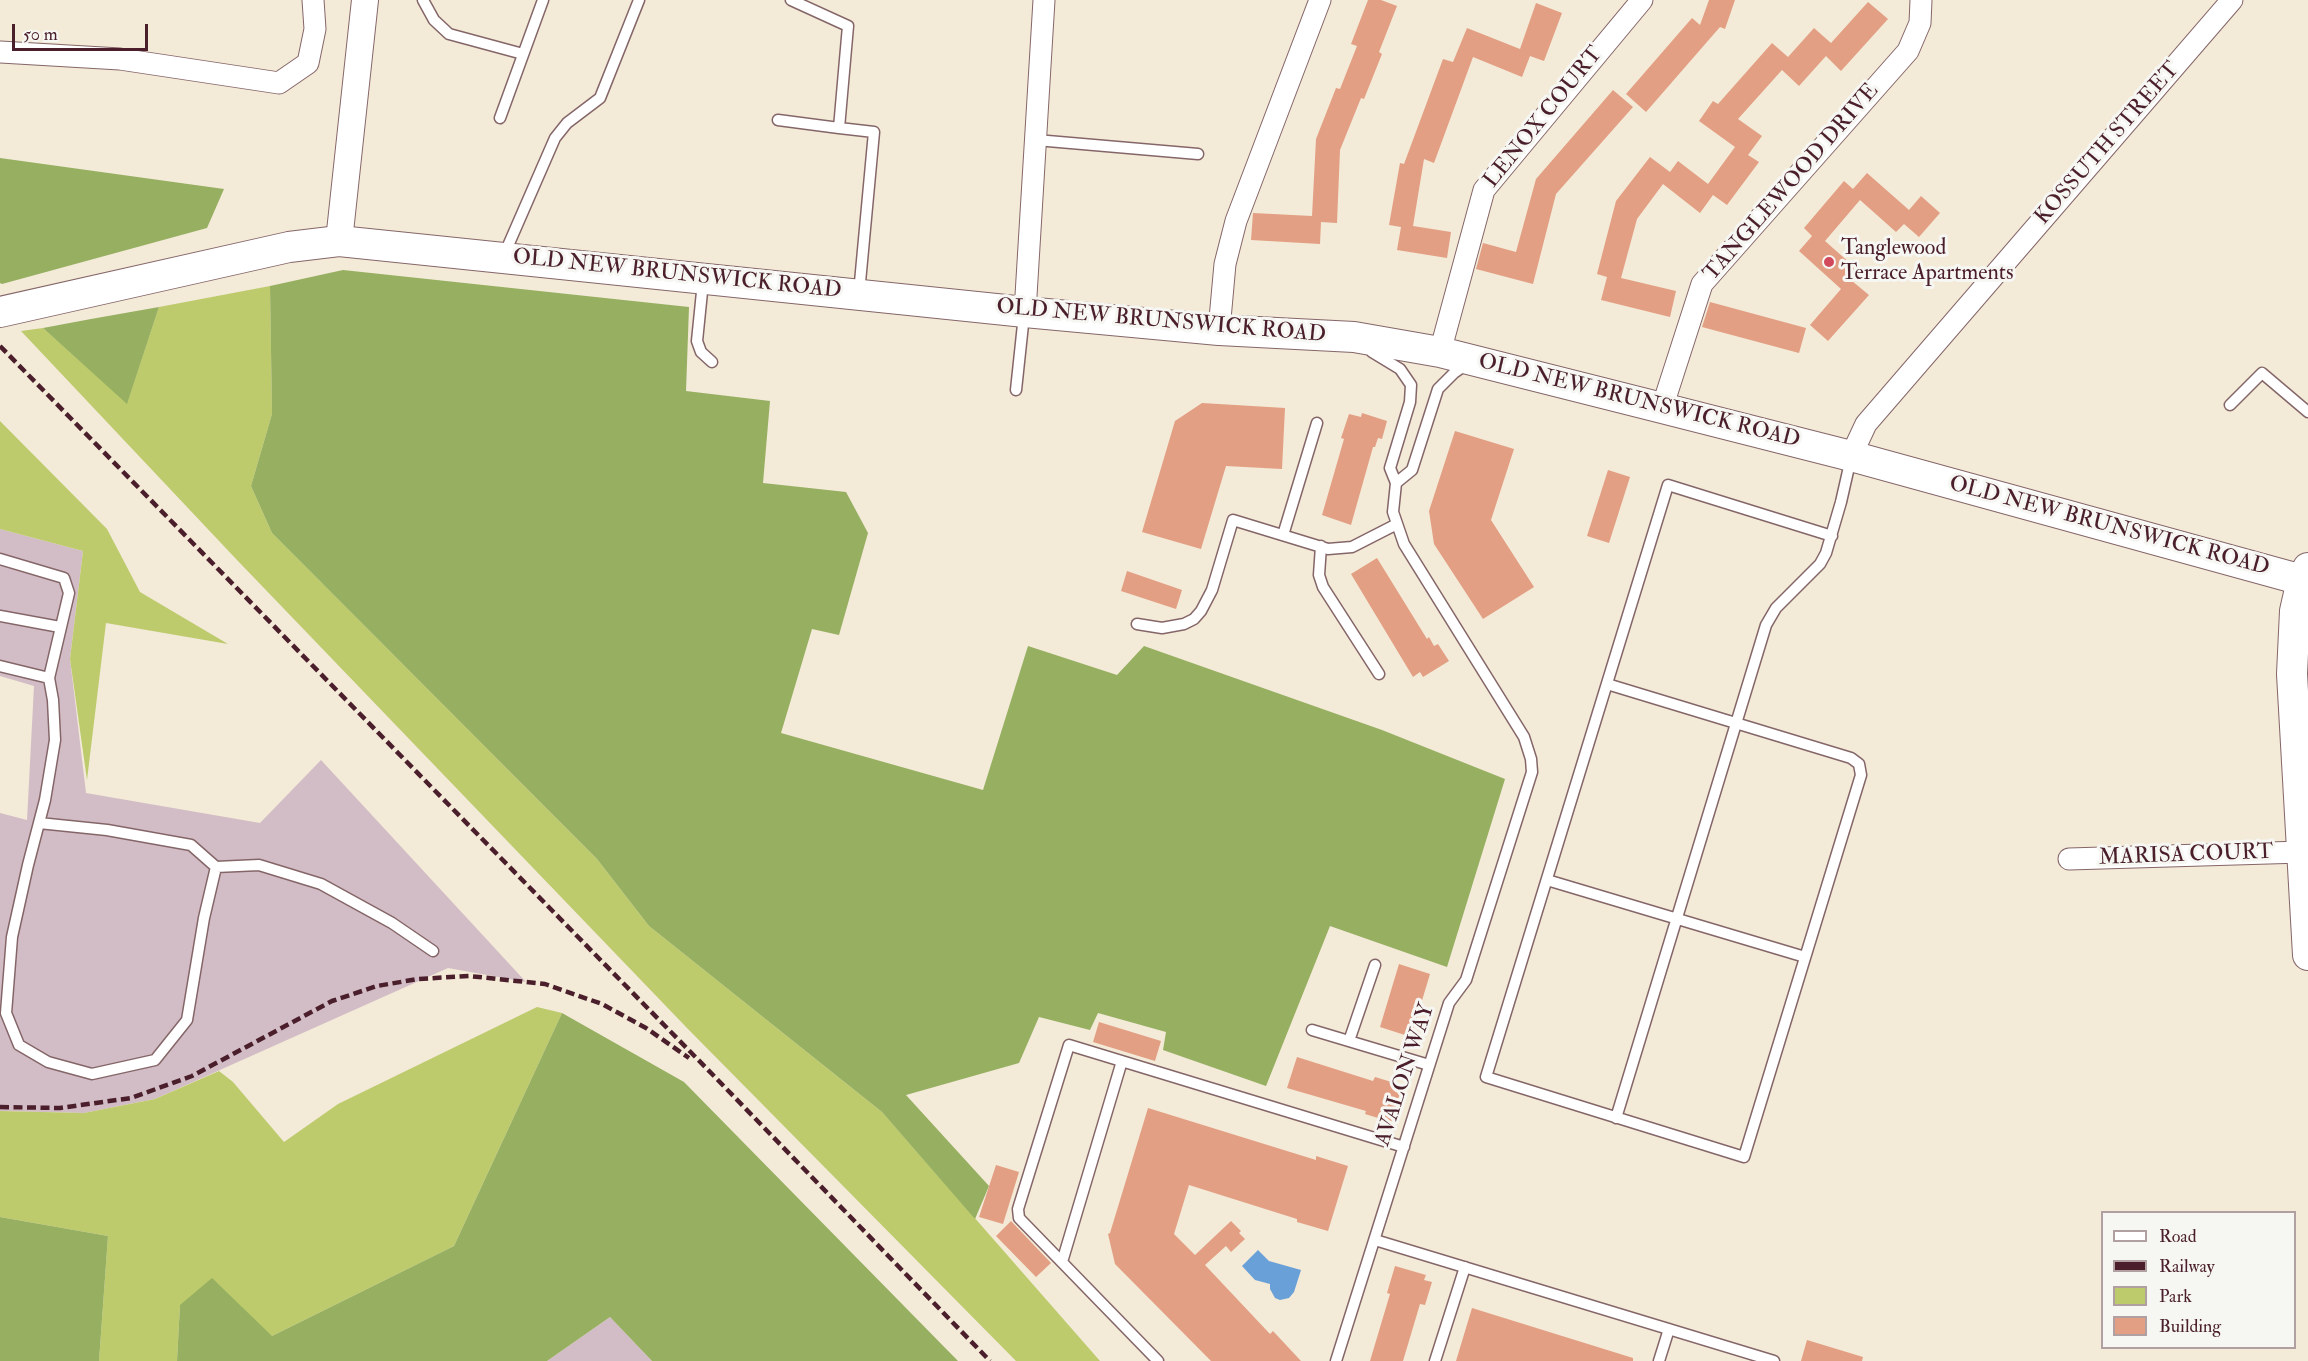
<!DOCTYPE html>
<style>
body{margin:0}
#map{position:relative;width:2308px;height:1361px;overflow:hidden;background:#f3ead8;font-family:"IM FELL Double Pica",serif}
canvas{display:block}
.legend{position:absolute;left:2101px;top:1211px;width:195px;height:138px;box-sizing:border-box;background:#f6f6f2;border:2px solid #b1a0a2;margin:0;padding:8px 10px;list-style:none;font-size:18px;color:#4a1f2b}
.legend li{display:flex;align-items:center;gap:12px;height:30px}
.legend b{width:30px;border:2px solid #b1a0a2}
.scale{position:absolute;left:12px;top:24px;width:136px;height:27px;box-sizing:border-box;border:3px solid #4a1f2b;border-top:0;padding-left:8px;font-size:18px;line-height:21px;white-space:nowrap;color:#4a1f2b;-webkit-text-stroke:4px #f6f6f2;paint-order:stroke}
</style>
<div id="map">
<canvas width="2308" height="1361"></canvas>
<ul class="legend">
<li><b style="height:8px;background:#fff"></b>Road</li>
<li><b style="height:8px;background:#4a1f2b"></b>Railway</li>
<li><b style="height:16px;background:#bdcb6d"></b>Park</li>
<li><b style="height:16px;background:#e39f83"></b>Building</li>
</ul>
<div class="scale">50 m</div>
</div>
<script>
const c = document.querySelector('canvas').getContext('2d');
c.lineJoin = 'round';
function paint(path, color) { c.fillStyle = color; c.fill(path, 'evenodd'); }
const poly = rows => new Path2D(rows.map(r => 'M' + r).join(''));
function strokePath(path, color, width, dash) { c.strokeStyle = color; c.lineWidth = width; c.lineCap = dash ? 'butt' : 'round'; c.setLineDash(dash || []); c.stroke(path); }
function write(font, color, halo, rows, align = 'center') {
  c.font = font + ' "IM FELL Double Pica",serif'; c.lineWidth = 6; c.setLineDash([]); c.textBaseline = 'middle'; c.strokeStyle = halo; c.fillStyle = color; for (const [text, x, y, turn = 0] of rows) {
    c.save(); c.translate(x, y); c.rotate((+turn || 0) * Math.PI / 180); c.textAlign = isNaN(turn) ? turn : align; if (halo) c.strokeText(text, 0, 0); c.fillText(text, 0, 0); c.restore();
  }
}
const industrial = poly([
 [0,529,83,551,70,659,86,793,260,823,321,760,526,982,448,968,155,1099,84,1113,0,1111,0,813,27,820,34,686,0,676],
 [610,1317,652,1361,547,1361]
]);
const green = poly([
 [270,286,272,414,251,486,272,533,597,859,649,926,882,1112,1100,1361,1016,1361,687,1028,237,560,21,331,43,328,127,403,159,307],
 [0,421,107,529,140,592,228,644,106,623,87,780,70,659,83,551,0,529],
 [537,1007,562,1013,454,1246,272,1336,180,1305,177,1361,99,1361,108,1236,0,1217,0,1111,84,1113,155,1099,219,1071,233,1082,284,1142,338,1104]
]);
const forest = poly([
 [0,158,224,189,207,228,2,284,0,283],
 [343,270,689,307,686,391,770,401,763,483,846,492,868,533,839,635,812,629,781,733,983,790,1028,646,1117,675,1144,646,1382,730,1505,779,1447,967,1330,926,1266,1086,1163,1050,1166,1032,1098,1013,1090,1030,1039,1017,1019,1063,906,1095,989,1186,975,1219,882,1112,649,926,597,859,272,533,251,486,272,414,270,286],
 [159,307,127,404,43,328,91,319],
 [562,1013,684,1082,958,1361,652,1361,610,1317,547,1361,177,1361,180,1305,212,1278,272,1336,454,1246],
 [0,1217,108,1236,99,1361,0,1361]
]);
const water = poly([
 [1258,1250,1269,1261,1301,1270,1294,1292,1289,1298,1280,1300,1275,1298,1270,1289,1270,1284,1255,1280,1242,1266]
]);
const building = poly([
 [1368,0,1381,0,1397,6,1379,52,1382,54,1364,99,1361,98,1340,150,1337,223,1321,222,1320,244,1251,240,1253,213,1312,216,1316,139,1336,88,1340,89,1357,46,1351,44],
 [1709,0,1735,0,1725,29,1720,27,1646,112,1626,94,1692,18,1700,25],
 [1868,2,1888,19,1841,71,1826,56,1799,86,1782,70,1738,119,1762,136,1748,155,1759,162,1727,205,1713,195,1700,213,1663,184,1637,219,1621,278,1676,291,1670,317,1601,300,1607,277,1597,274,1616,201,1650,157,1670,172,1678,161,1708,184,1735,147,1699,121,1713,101,1718,104,1772,43,1788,57,1814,28,1831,43],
 [1536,3,1562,13,1544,61,1530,56,1522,77,1473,57,1434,163,1424,159,1413,226,1451,232,1447,258,1397,250,1401,227,1389,225,1400,163,1404,164,1443,59,1453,62,1467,28,1520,49],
 [1613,90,1633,107,1556,194,1533,284,1476,269,1483,243,1516,252,1536,179],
 [1867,173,1909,210,1921,196,1940,213,1919,237,1904,224,1896,232,1860,200,1825,241,1860,272,1852,281,1869,295,1828,341,1810,325,1841,289,1799,251,1812,236,1804,228,1844,181,1853,189],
 [1710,302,1806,328,1799,353,1702,327],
 [1202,403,1285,408,1282,469,1226,466,1201,549,1142,532,1175,421],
 [1362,413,1387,421,1382,439,1378,438,1375,447,1373,447,1351,525,1322,515,1344,439,1341,438,1349,414,1361,417],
 [1455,431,1514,449,1491,520,1534,587,1483,619,1434,544,1429,511],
 [1608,470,1630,477,1609,543,1587,536],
 [1377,558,1427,639,1429,637,1434,646,1438,644,1449,661,1423,677,1420,672,1413,677,1351,574],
 [1127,571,1182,590,1176,609,1121,591],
 [1399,964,1430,974,1411,1037,1380,1027],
 [1099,1022,1161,1041,1155,1061,1093,1042],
 [1297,1057,1373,1081,1375,1077,1398,1084,1395,1092,1400,1093,1391,1122,1365,1114,1366,1111,1287,1088],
 [1148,1108,1316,1160,1316,1156,1348,1166,1328,1231,1297,1222,1297,1219,1189,1185,1174,1234,1195,1255,1231,1221,1241,1231,1239,1233,1245,1239,1231,1252,1226,1246,1205,1265,1270,1334,1273,1331,1301,1361,1211,1361,1115,1264,1108,1234,1110,1233],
 [996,1165,1019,1172,1003,1224,979,1217],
 [1011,1221,1051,1263,1036,1277,996,1236],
 [1395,1266,1426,1275,1424,1280,1432,1282,1425,1305,1420,1304,1403,1361,1370,1361,1390,1294,1387,1293],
 [1472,1308,1633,1358,1633,1361,1456,1361],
 [1807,1340,1863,1357,1862,1361,1801,1361]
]);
const service = poly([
 [423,0,434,20,449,34,523,54],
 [791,0,848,26,839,128,874,132,859,293],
 [500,118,543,0],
 [778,120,839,128],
 [1036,140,1198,154],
 [504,255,555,138,567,123,600,98,639,0],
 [703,282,697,341,701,352,712,362],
 [1016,390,1024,315],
 [2230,405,2262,373,2308,412],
 [1396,483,1412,470,1438,389,1454,373,1467,364],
 [1283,535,1317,423],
 [1321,546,1319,575,1323,587,1379,674],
 [0,559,64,578,69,593,49,678,0,666],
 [0,616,60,627],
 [1137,624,1162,628,1184,624,1194,619,1201,611,1212,590,1233,520,1328,549,1352,547,1397,524],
 [1607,684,1851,758,1859,764,1861,775,1744,1157,1486,1077,1668,485,1832,536],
 [39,823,107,830,191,845,216,867,204,918,187,1020,155,1060,92,1074,48,1062,19,1045,6,1013,12,937,28,865,45,800,55,740,53,700,49,678],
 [216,867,259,865,321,884,392,923,433,951],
 [1547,880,1805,957],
 [1312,1030,1429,1065],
 [1349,1041,1375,965],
 [1616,1118,1766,625,1776,608,1820,564,1826,553,1841,502,1851,458],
 [1375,1240,1774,1361],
 [1062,1262,1122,1061],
 [1158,1361,1019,1218,1018,1209,1069,1045,1404,1147],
 [1336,1361,1449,1003,1466,980,1532,772,1531,759,1524,737,1404,544,1393,512,1396,483,1390,468,1410,402,1411,385,1400,369,1372,352],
 [1435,1361,1465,1267],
 [1659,1361,1669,1329]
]);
const minor = poly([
 [0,52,120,59,279,83,308,63,315,29,313,0],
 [1025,312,1044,0],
 [1219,330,1225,264,1236,221,1320,0],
 [1440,352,1484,190,1642,0],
 [1662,408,1702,284,1908,51,1920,23,1921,0],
 [1851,456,1866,424,2232,0],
 [2069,859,2302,852]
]);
const tertiary = poly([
 [339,241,365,0]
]);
const secondary = poly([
 [0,312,289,247,339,241,1025,312,1219,330,1354,337,1440,352,1662,408,1851,456,2302,580],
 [2308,568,2302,580,2295,611,2292,674,2308,955]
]);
const rail = poly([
 [0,346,714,1076,990,1361],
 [0,1107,60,1108,131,1098,192,1076,332,1001,377,986,418,979,469,976,545,984,602,1004,646,1028,689,1058]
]);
const markers = [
 [1829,262,6,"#d1495b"]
];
const streetNames = [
 ["LENOX COURT",1544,118,-51],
 ["KOSSUTH STREET",2108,144,-49],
 ["TANGLEWOOD DRIVE",1792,183,-49],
 ["OLD NEW BRUNSWICK ROAD",677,275,6],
 ["OLD NEW BRUNSWICK ROAD",1161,322,5],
 ["OLD NEW BRUNSWICK ROAD",1639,402,14],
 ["OLD NEW BRUNSWICK ROAD",2109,527,15],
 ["MARISA COURT",2186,856,-2],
 ["AVALON WAY",1406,1075,-72]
];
const poiNames = [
 ["Tanglewood",1841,249],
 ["Terrace Apartments",1841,274]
];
paint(industrial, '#d2bdc6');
paint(green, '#bdcb6d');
paint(forest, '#96af60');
paint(water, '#6aa0d8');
paint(building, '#e39f83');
strokePath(service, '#856668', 13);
strokePath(minor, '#856668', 23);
strokePath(tertiary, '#856668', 28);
strokePath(secondary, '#856668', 32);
strokePath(service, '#fff', 10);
strokePath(minor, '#fff', 21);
strokePath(tertiary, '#fff', 26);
strokePath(secondary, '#fff', 30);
strokePath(rail, '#4a1f2b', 4.5, [9, 4.5]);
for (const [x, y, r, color] of markers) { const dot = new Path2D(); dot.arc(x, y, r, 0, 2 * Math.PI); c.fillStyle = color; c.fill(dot); strokePath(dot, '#f6f6f2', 2); }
write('22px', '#4a1f2b', '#f6f6f2', streetNames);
write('22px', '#4a1f2b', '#f6f6f2', poiNames, 'left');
</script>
